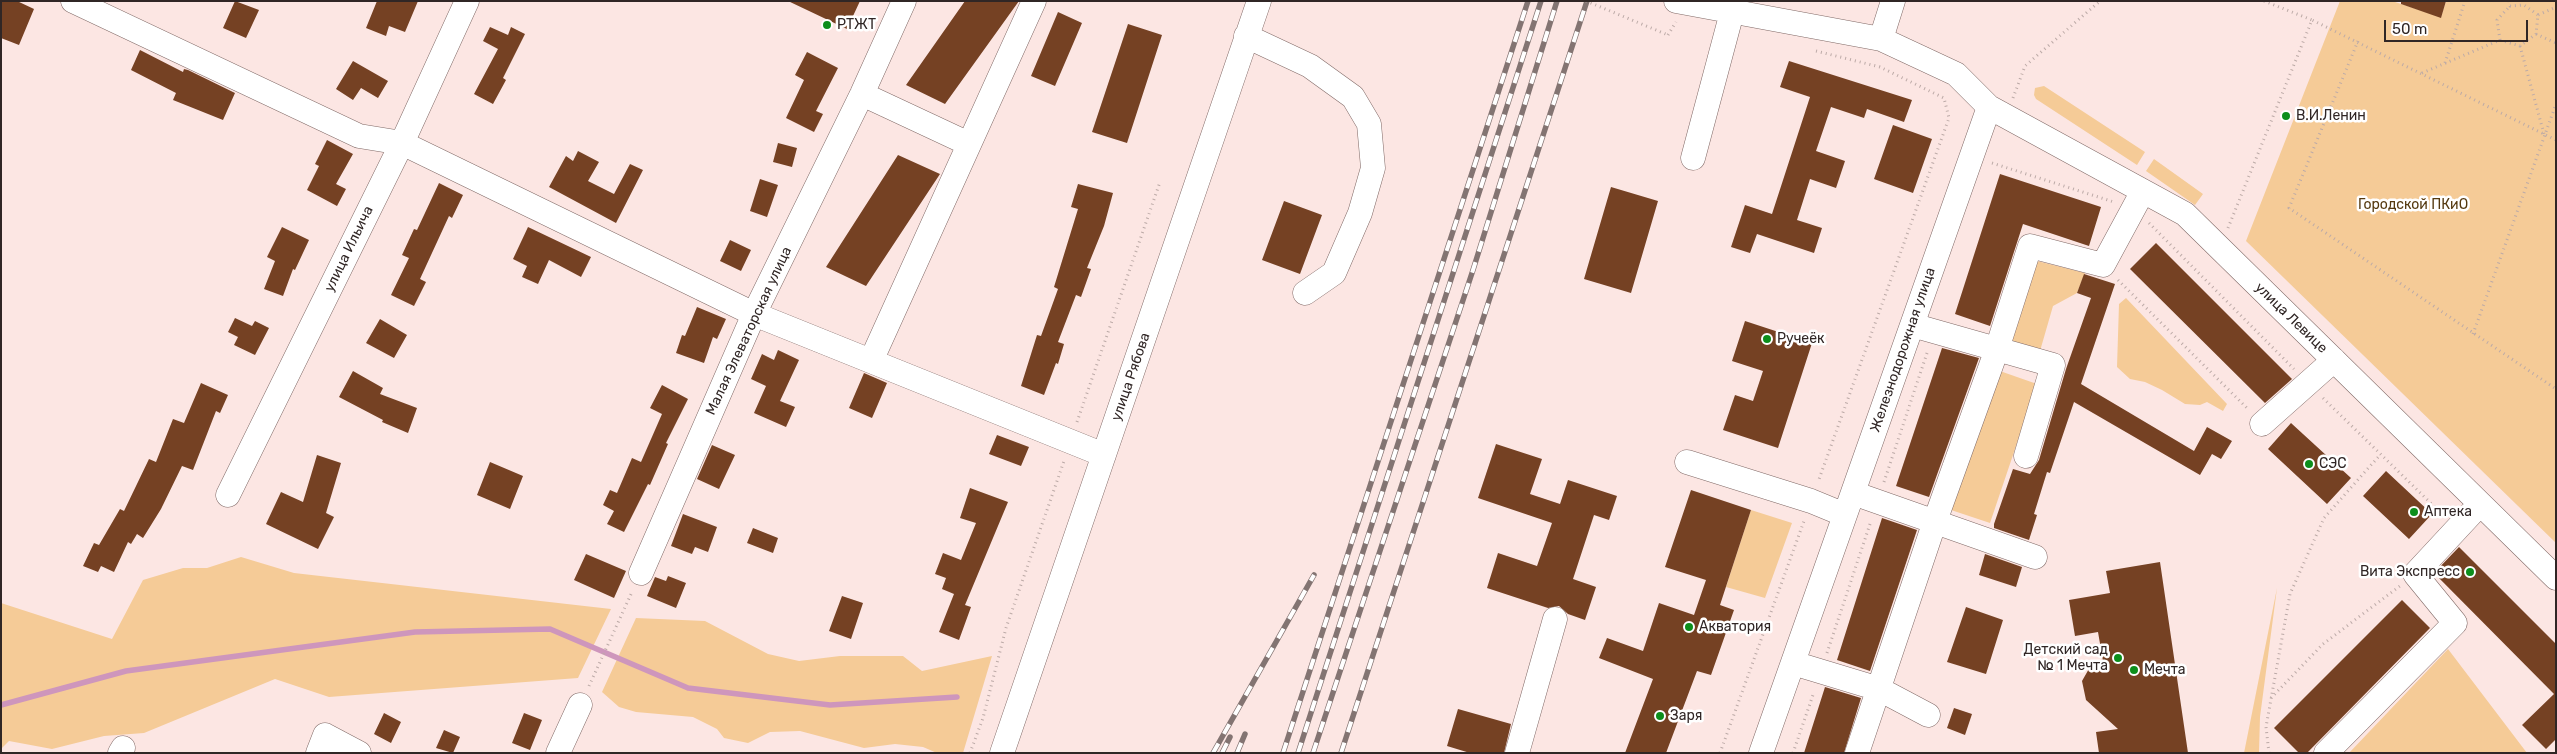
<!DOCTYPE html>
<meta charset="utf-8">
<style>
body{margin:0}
#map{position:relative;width:2557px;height:754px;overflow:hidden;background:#fce6e3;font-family:Rubik,sans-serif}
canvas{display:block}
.frame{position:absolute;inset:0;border:2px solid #302625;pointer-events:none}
.scale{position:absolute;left:2384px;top:20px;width:144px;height:22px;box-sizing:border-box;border:2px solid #302625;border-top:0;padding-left:6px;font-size:15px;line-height:18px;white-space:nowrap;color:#302625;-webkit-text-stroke:4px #fff;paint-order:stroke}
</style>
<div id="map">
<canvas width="2557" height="754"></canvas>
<div class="frame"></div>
<div class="scale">50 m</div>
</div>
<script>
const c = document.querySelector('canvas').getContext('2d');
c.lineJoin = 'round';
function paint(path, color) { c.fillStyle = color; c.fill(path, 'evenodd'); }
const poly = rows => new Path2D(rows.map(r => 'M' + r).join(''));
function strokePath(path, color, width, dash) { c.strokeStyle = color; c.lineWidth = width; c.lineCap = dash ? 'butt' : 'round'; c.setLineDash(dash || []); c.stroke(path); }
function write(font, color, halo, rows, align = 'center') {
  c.font = font + ' Rubik,sans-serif'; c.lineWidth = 5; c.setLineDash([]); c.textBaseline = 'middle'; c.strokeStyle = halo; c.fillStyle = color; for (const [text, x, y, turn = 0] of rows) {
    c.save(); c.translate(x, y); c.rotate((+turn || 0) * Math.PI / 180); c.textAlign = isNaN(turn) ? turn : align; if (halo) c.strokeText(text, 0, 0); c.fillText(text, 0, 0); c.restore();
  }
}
const green = poly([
 [2340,1,2392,1,2441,17,2446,1,2556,1,2556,543,2246,241],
 [2044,86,2145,152,2137,165,2036,99,2034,95,2035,88],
 [2154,159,2203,194,2195,205,2146,171],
 [2037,261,2085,273,2077,293,2053,306,2040,351,2008,342],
 [2126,298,2227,404,2223,411,2207,402,2200,405,2185,404,2162,390,2145,382,2130,379,2117,367,2119,304],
 [1997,370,2037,384,1990,523,1948,509],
 [1751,510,1792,523,1765,598,1726,587],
 [241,557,294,573,611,609,578,678,329,697,275,679,144,733,104,736,52,749,9,741,1,749,1,603,112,639,143,580,183,568,207,568],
 [2277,588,2260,717,2259,753,2244,753],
 [636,618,705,621,768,654,799,661,840,656,903,656,922,671,992,656,963,753,937,753,923,747,895,744,864,748,800,731,770,732,748,743,724,738,717,729,693,717,636,712,619,707,602,692],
 [2448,649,2527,753,2349,753]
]);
const stream = poly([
 [1,705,126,671,415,632,550,629,688,688,830,705,957,697]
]);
const building = poly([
 [1,1,17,1,34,9,19,45,1,38],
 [235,1,259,10,246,38,223,28],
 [377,1,418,1,405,32,389,26,386,36,366,28],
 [788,1,860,1,847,29],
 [965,1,1019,1,945,104,906,85],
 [2401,1,2446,1,2441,18,2401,4],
 [1058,12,1082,23,1055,86,1031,76],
 [1128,24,1162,35,1127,143,1092,132],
 [490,27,508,35,511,27,525,34,503,78,506,80,493,104,474,94,498,49,483,41],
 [140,50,183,72,184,69,188,70,235,93,223,120,173,100,176,93,131,70],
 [807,52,838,68,816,111,823,114,814,132,786,118,804,80,795,75],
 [353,61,388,81,378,98,361,88,353,100,336,89],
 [1789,61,1912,100,1904,122,1867,109,1864,118,1831,107,1816,151,1845,161,1836,188,1810,179,1797,220,1822,228,1814,253,1757,234,1750,253,1731,247,1745,205,1772,214,1810,97,1780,87],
 [1893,125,1932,139,1913,193,1874,179],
 [327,140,353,154,336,184,346,189,337,206,307,190,319,166,315,164],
 [778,143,797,148,792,167,773,162],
 [578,151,599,162,588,181,614,194,630,164,643,170,616,223,549,187,566,156,573,161],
 [898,155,940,174,866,286,826,267],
 [2000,174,2101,207,2089,246,2023,224,1990,326,1955,314],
 [760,179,778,185,767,217,750,211],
 [439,183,463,195,452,218,449,216,420,279,426,282,414,306,391,295,409,258,402,255,414,229,417,230],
 [1078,184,1113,193,1104,226,1087,268,1091,269,1081,297,1076,295,1058,342,1064,344,1058,364,1056,363,1044,395,1021,386,1037,335,1041,336,1058,289,1054,287,1078,209,1071,207],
 [1611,187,1658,201,1631,293,1584,279],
 [1284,201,1322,215,1300,274,1262,260],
 [282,227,309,240,295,270,293,269,283,296,264,289,275,261,267,257],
 [528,227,591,257,581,277,549,260,538,284,522,277,527,266,513,259],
 [730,240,751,250,741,271,720,261],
 [2156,243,2292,379,2265,403,2130,269],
 [2084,274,2115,284,2081,384,2194,451,2207,427,2232,441,2221,459,2212,454,2200,475,2074,402,2050,473,2047,472,2034,514,2037,515,2029,540,1994,528,1994,524,2013,469,2030,474,2039,460,2066,369,2091,298,2077,293],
 [697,307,726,319,717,339,713,337,704,363,676,353,682,335,685,336],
 [235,318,252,326,255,321,269,328,255,355,234,345,238,337,228,332],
 [380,319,407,335,394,358,366,343],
 [1745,321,1812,343,1778,448,1723,430,1735,395,1753,401,1763,371,1732,361],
 [1942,348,1979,358,1929,497,1896,486],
 [778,350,799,360,780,401,795,407,786,427,754,413,766,386,751,379,762,354,774,360],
 [353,371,383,388,380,394,417,408,408,433,382,422,383,420,339,397],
 [864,373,887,383,872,418,849,408],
 [201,383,228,395,220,413,216,411,193,470,182,466,161,509,143,538,137,534,131,544,128,542,114,572,101,566,98,572,83,566,94,543,99,545,120,509,124,511,149,459,156,462,173,419,184,423],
 [662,385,688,399,666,443,668,444,650,485,648,484,624,532,607,524,614,511,603,505,610,490,617,493,632,458,641,462,662,414,650,408],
 [2291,423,2351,478,2327,504,2268,449],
 [997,435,1029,447,1021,466,989,454],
 [1496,444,1542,459,1530,494,1560,504,1568,480,1617,496,1609,520,1594,515,1573,579,1596,587,1585,620,1568,614,1559,606,1548,608,1487,588,1498,553,1537,566,1552,523,1478,498],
 [712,445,735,455,719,489,697,479],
 [317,455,341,463,326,513,334,517,318,549,266,524,281,492,303,502],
 [490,462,523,476,510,509,477,495],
 [2386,471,2432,514,2409,539,2363,496],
 [970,488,1008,502,965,605,971,607,959,640,939,632,954,594,942,589,946,578,935,574,943,553,961,560,976,523,960,518],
 [1691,490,1751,510,1720,605,1734,610,1711,675,1697,671,1666,753,1625,753,1653,679,1599,658,1607,638,1643,651,1659,603,1694,615,1706,580,1665,567],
 [683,514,717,527,708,552,695,547,692,554,671,546],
 [1882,518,1917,530,1870,671,1837,660],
 [753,528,778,538,773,553,747,543],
 [2459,547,2556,644,2556,739,2546,749,2522,725,2554,694,2434,573],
 [586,554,626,571,614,598,574,580],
 [1985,554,2022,567,2016,587,1979,575],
 [2160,562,2188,753,2099,753,2096,732,2118,729,2086,700,2082,681,2090,667,2103,661,2098,632,2075,636,2069,600,2110,593,2106,571],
 [668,576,686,583,676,608,647,596,655,577,666,581],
 [842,596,863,603,851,639,829,631],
 [2402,600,2430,628,2307,753,2299,753,2274,728],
 [1966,607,2003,620,1986,674,1947,662],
 [1825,687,1861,698,1844,753,1804,753],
 [1954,708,1972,714,1965,735,1947,728],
 [1458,709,1511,724,1504,753,1470,753,1447,746],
 [384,713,401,722,391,743,374,734],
 [524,713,542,720,530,750,512,743],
 [444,730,460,737,453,753,436,748]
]);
const path = poly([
 [2264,1,2312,20],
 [2509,1,2510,6,2524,5,2538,15],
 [2536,34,2556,43],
 [1668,35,1676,22],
 [2500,40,2497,20,2510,6],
 [2358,41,2289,208,2556,389],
 [2520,46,2544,134],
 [1816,51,1880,67,1944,98,1949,118,1818,482],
 [2445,63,2465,1],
 [2422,73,2500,40,2520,46,2536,34,2538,15,2556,7],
 [2013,98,2025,66,2100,1],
 [1992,163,2114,202],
 [2149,223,2294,369],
 [2228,228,2312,20,2556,140],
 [2118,280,2248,409],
 [2473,334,2556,104],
 [2323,398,2442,514],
 [1077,422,1160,182],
 [1884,482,1928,350],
 [1827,653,1871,521],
 [589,686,632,592],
 [2271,698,2323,644,2400,586],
 [970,753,983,718,1006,628,1064,461],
 [1720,753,1804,521],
 [1793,753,1814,692],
 [2269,753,2266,727,2290,594,2324,518,2380,455]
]);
const minor = poly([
 [73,1,359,136,402,143,754,314,1104,455],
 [1676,1,1881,39],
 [1893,1,1881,39,1956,74,1989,107,2185,214,2556,578],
 [1246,36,1310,66,1353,97,1369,124,1373,168,1360,213,1334,273,1305,293],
 [862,94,969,144],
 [1693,158,1735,1],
 [1912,325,2053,365,2026,456],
 [871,361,1034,1],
 [2262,424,2334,360],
 [1687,462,1811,501,1845,515],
 [1853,493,2035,557],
 [228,495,402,143,467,1],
 [641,573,754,314,862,94,904,1],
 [1793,663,1879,689,1928,715],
 [120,753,123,748],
 [318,753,325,735,359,753],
 [558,753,580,705],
 [1002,753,1259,1],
 [1517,753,1555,619],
 [1761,753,1989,107],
 [1857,753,1935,521,1997,349,2030,246,2103,265,2143,191],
 [2326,753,2455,623,2415,574,2480,504]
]);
const rail = poly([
 [1213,753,1314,575],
 [1222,753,1230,737],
 [1237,753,1245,734],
 [1283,753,1528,1],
 [1298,753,1541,1],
 [1313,753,1473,270,1557,1],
 [1341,753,1587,1]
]);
const pathBridge = poly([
 [1586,1,1668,35]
]);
const markers = [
 [827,25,5,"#0c8e1b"],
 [2286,116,5,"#0c8e1b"],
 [1767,339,5,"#0c8e1b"],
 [2309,464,5,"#0c8e1b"],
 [2414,512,5,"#0c8e1b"],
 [2470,572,5,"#0c8e1b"],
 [1689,627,5,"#0c8e1b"],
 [2118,658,5,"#0c8e1b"],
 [2134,670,5,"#0c8e1b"],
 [1660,716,5,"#0c8e1b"]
];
const poiNames = [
 ["РТЖТ",837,25],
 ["В.И.Ленин",2296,116],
 ["Ручеёк",1777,339],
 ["СЭС",2319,464],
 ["Аптека",2424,512],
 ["Вита Экспресс",2460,572,"right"],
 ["Акватория",1699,627],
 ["Детский сад",2108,650,"right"],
 ["№ 1 Мечта",2108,666,"right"],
 ["Мечта",2144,670],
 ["Заря",1670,716]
];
const parkNames = [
 ["Городской ПКиО",2413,205]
];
const streetNames = [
 ["улица Ильича",349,249,-64],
 ["улица Левице",2291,318,44],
 ["Малая Элеваторская улица",749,331,-65],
 ["Железнодорожная улица",1903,350,-71],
 ["улица Рябова",1131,377,-71]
];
paint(green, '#f5cb97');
strokePath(stream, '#ce96bc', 5.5);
paint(building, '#754123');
strokePath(minor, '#816a67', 25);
strokePath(path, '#bcaaa7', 3, [1, 4]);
strokePath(minor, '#fff', 24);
strokePath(rail, '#837472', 5.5);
strokePath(rail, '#fff', 4, [11]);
strokePath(pathBridge, '#bcaaa7', 3, [1, 4]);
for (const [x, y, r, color] of markers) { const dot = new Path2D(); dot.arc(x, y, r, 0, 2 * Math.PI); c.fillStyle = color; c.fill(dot); strokePath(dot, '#fff', 2); }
write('14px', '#302625', '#fff', poiNames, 'left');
write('14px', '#55390f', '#fff', parkNames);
write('14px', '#302625', '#fff', streetNames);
</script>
